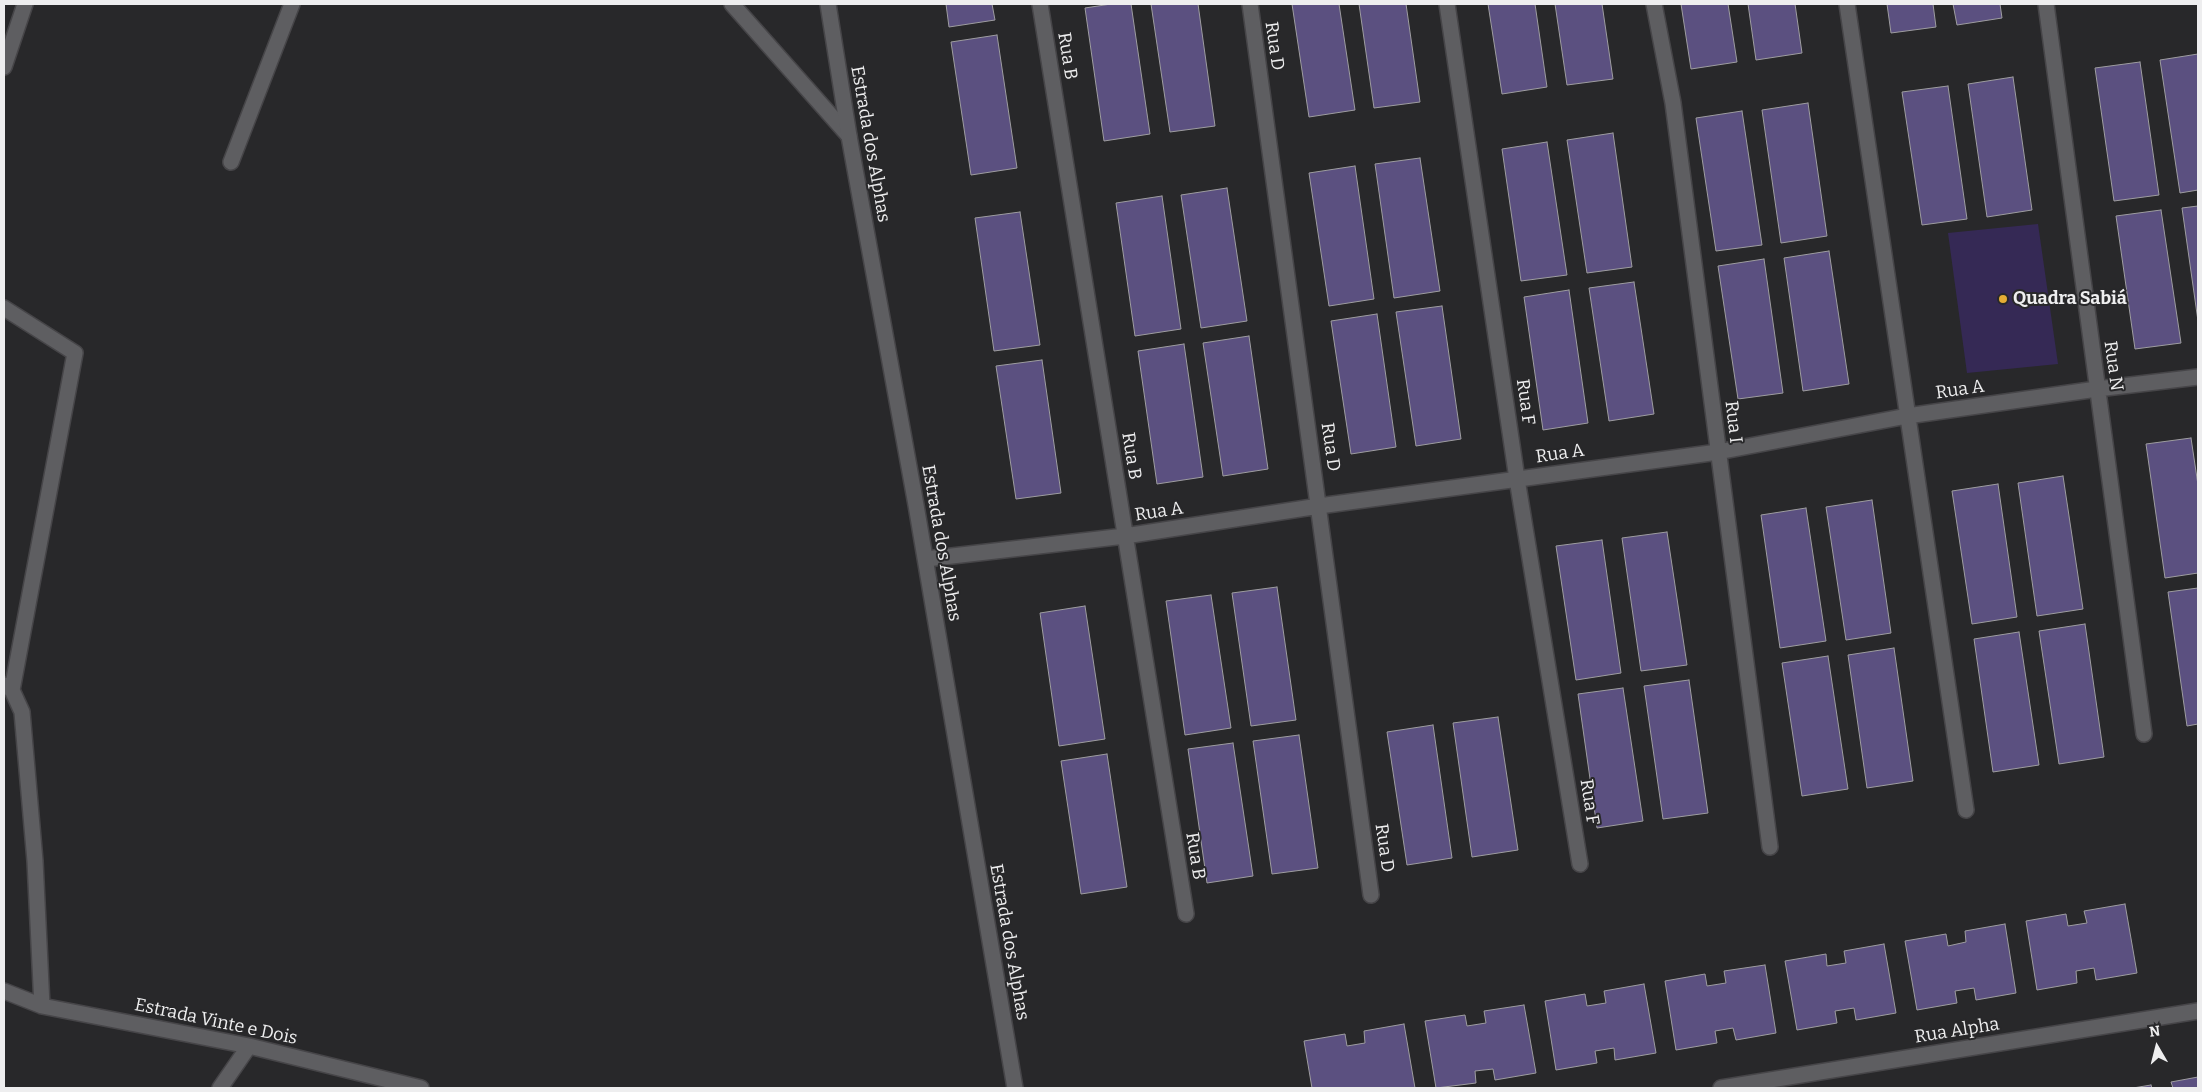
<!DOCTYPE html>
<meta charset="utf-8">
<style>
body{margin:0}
#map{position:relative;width:2202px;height:1092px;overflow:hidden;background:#28282a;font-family:Bitter,serif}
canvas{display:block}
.frame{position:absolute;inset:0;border:5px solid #eeeeef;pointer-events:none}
.north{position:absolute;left:2132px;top:1022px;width:50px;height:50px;-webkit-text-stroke:4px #28282a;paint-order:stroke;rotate:352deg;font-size:14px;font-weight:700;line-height:20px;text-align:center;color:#eeeeef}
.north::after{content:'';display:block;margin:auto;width:18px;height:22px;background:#eeeeef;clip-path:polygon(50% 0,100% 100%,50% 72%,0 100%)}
</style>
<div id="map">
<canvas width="2202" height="1092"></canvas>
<div class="frame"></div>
<div class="north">N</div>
</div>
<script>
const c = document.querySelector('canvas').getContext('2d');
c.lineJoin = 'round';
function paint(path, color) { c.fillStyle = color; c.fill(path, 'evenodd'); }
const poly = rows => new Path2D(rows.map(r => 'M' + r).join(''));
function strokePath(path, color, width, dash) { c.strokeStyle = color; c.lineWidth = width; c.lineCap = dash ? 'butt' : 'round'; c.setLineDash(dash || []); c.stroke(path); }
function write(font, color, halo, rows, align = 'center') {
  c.font = font + ' Bitter,serif'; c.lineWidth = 4; c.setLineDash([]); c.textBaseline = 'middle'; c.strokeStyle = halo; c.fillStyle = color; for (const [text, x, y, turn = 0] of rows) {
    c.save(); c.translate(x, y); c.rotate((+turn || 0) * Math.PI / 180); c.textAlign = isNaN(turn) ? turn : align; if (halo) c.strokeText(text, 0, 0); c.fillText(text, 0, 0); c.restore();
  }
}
const green = poly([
 [2038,224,2058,364,1967,373,1948,233]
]);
const building = poly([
 [946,4,992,4,995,20,949,27,946,4],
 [1111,4,1131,4,1150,134,1104,141,1085,8,1111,4],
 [1151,4,1198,4,1215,126,1170,132,1151,4],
 [1292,4,1339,4,1355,110,1309,117,1292,4],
 [1359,4,1406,4,1420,102,1374,108,1359,4],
 [1488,4,1535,4,1547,87,1502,94,1488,4],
 [1555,4,1602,4,1613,79,1567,85,1555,4],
 [1681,4,1728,4,1737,62,1691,69,1681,4],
 [1748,4,1795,4,1802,53,1756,60,1748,4],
 [1887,4,1933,4,1936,27,1891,33,1887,4],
 [1953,4,2000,4,2002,18,1957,25,1953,4],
 [997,35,1017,168,971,175,951,42,997,35],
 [2198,54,2198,190,2180,193,2160,60,2198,54],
 [2140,62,2159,195,2114,201,2095,68,2140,62],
 [2013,77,2032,210,1987,217,1968,84,2013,77],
 [1948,86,1967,219,1922,225,1902,92,1948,86],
 [1808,103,1827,236,1781,243,1762,110,1808,103],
 [1742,111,1762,245,1716,251,1696,118,1742,111],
 [1613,133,1632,267,1587,273,1567,140,1613,133],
 [1547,142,1567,275,1521,281,1502,149,1547,142],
 [1420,158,1440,291,1394,298,1375,164,1420,158],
 [1355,166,1374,299,1329,306,1309,173,1355,166],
 [1227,188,1247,321,1201,328,1181,195,1227,188],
 [1162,196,1181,329,1135,336,1116,203,1162,196],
 [2198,206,2198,321,2182,208,2198,206],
 [2161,210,2181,343,2135,349,2116,216,2161,210],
 [1020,212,1040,345,994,351,975,218,1020,212],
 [1829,251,1849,384,1803,391,1784,258,1829,251],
 [1764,259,1783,393,1738,399,1718,266,1764,259],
 [1634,282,1654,414,1609,421,1589,288,1634,282],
 [1569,290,1588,423,1543,430,1524,297,1569,290],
 [1442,306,1461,439,1416,446,1396,312,1442,306],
 [1377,314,1396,447,1351,454,1331,321,1377,314],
 [1249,336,1268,469,1223,476,1203,343,1249,336],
 [1184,344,1203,477,1157,484,1138,351,1184,344],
 [1042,360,1061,493,1016,499,996,366,1042,360],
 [2191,438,2198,485,2198,573,2165,578,2146,444,2191,438],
 [2063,476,2083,609,2037,616,2018,483,2063,476],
 [1998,484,2017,617,1972,624,1952,491,1998,484],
 [1872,500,1891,633,1846,640,1826,507,1872,500],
 [1806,508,1826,641,1780,648,1761,515,1806,508],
 [1667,532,1687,665,1641,671,1622,538,1667,532],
 [1602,540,1621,673,1576,680,1556,546,1602,540],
 [1277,587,1296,720,1251,726,1232,593,1277,587],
 [2198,588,2198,724,2187,726,2168,592,2198,588],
 [1211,595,1231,728,1185,735,1166,601,1211,595],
 [1085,606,1105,739,1059,746,1040,613,1085,606],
 [2085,624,2104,757,2059,764,2039,631,2085,624],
 [2019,632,2039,765,1993,772,1974,639,2019,632],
 [1894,648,1913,781,1867,788,1848,655,1894,648],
 [1828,656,1848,789,1802,796,1782,663,1828,656],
 [1689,680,1708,813,1663,819,1644,686,1689,680],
 [1623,688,1643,821,1597,828,1578,694,1623,688],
 [1498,717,1518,850,1472,857,1453,723,1498,717],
 [1433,725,1452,858,1407,865,1387,732,1433,725],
 [1299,735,1318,868,1272,874,1253,741,1299,735],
 [1233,743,1253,876,1207,883,1188,749,1233,743],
 [1107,754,1127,887,1081,894,1061,761,1107,754],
 [2125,904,2137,973,2096,980,2094,968,2076,971,2077,983,2037,990,2026,921,2066,914,2068,926,2087,923,2084,911,2125,904],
 [2005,924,2016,993,1976,1000,1974,988,1955,991,1957,1003,1917,1010,1905,941,1946,934,1948,946,1966,942,1965,931,2005,924],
 [1884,944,1896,1013,1856,1020,1854,1008,1835,1011,1837,1023,1797,1030,1785,961,1826,954,1827,966,1846,963,1844,951,1884,944],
 [1765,965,1776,1033,1736,1040,1733,1028,1715,1031,1717,1043,1676,1050,1665,981,1705,974,1707,986,1726,983,1724,971,1765,965],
 [1644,984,1656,1053,1615,1060,1614,1048,1595,1051,1597,1063,1556,1070,1545,1001,1585,994,1587,1006,1606,1003,1604,991,1644,984],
 [1524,1005,1536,1073,1495,1080,1493,1069,1475,1071,1476,1083,1436,1088,1425,1021,1465,1015,1467,1026,1486,1023,1484,1011,1524,1005],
 [1404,1024,1415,1088,1312,1088,1304,1041,1345,1034,1347,1046,1365,1043,1364,1031,1404,1024],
 [2198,1077,2198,1088,2173,1088,2171,1082,2198,1077],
 [2151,1085,2152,1088,2133,1088,2151,1085]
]);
const street = poly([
 [732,4,849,136],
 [1040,4,1186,914],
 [1250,4,1371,895],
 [1447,4,1517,479,1580,864],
 [1654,4,1673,103,1770,847],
 [1847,4,1966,810],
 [2046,4,2144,734],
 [4,67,25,4],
 [231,162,292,4],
 [4,308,75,353,12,690],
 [926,559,1125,536,1319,506,1718,452,1907,416,2097,389,2198,377],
 [4,685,12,690,22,712,35,861,42,1006],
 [4,991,42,1006,249,1046,421,1088],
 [220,1088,249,1046],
 [1721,1088,2198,1011]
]);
const secondary = poly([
 [828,4,849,136,916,505,1015,1088]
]);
const markers = [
 [2003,299,5,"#e5ad35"]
];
const streetNames = [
 ["Rua D",1274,46,82],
 ["Rua B",1067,56,81],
 ["Estrada dos Alphas",870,144,80],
 ["Rua N",2113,366,82],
 ["Rua A",1960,390,-8],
 ["Rua F",1525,402,82],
 ["Rua I",1733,422,83],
 ["Rua D",1330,447,82],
 ["Rua A",1560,454,-8],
 ["Rua B",1131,456,81],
 ["Rua A",1159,512,-9],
 ["Estrada dos Alphas",941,543,80],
 ["Rua F",1589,802,81],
 ["Rua D",1384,848,82],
 ["Rua B",1195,856,81],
 ["Estrada dos Alphas",1009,942,80],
 ["Estrada Vinte e Dois",216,1022,12],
 ["Rua Alpha",1957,1031,-9]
];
const poiNames = [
 ["Quadra Sabiá",2013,299]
];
paint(green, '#352955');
paint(building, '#5b5080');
strokePath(building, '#9e9da0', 1);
strokePath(street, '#464548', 18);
strokePath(secondary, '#464548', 18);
strokePath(street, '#5e5e61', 15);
strokePath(secondary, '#5e5e61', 15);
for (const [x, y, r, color] of markers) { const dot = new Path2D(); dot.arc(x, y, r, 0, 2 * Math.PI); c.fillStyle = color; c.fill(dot); strokePath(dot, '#28282a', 2); }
write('18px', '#eeeeef', '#28282a', streetNames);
write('bold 18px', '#eeeeef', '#28282a', poiNames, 'left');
</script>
